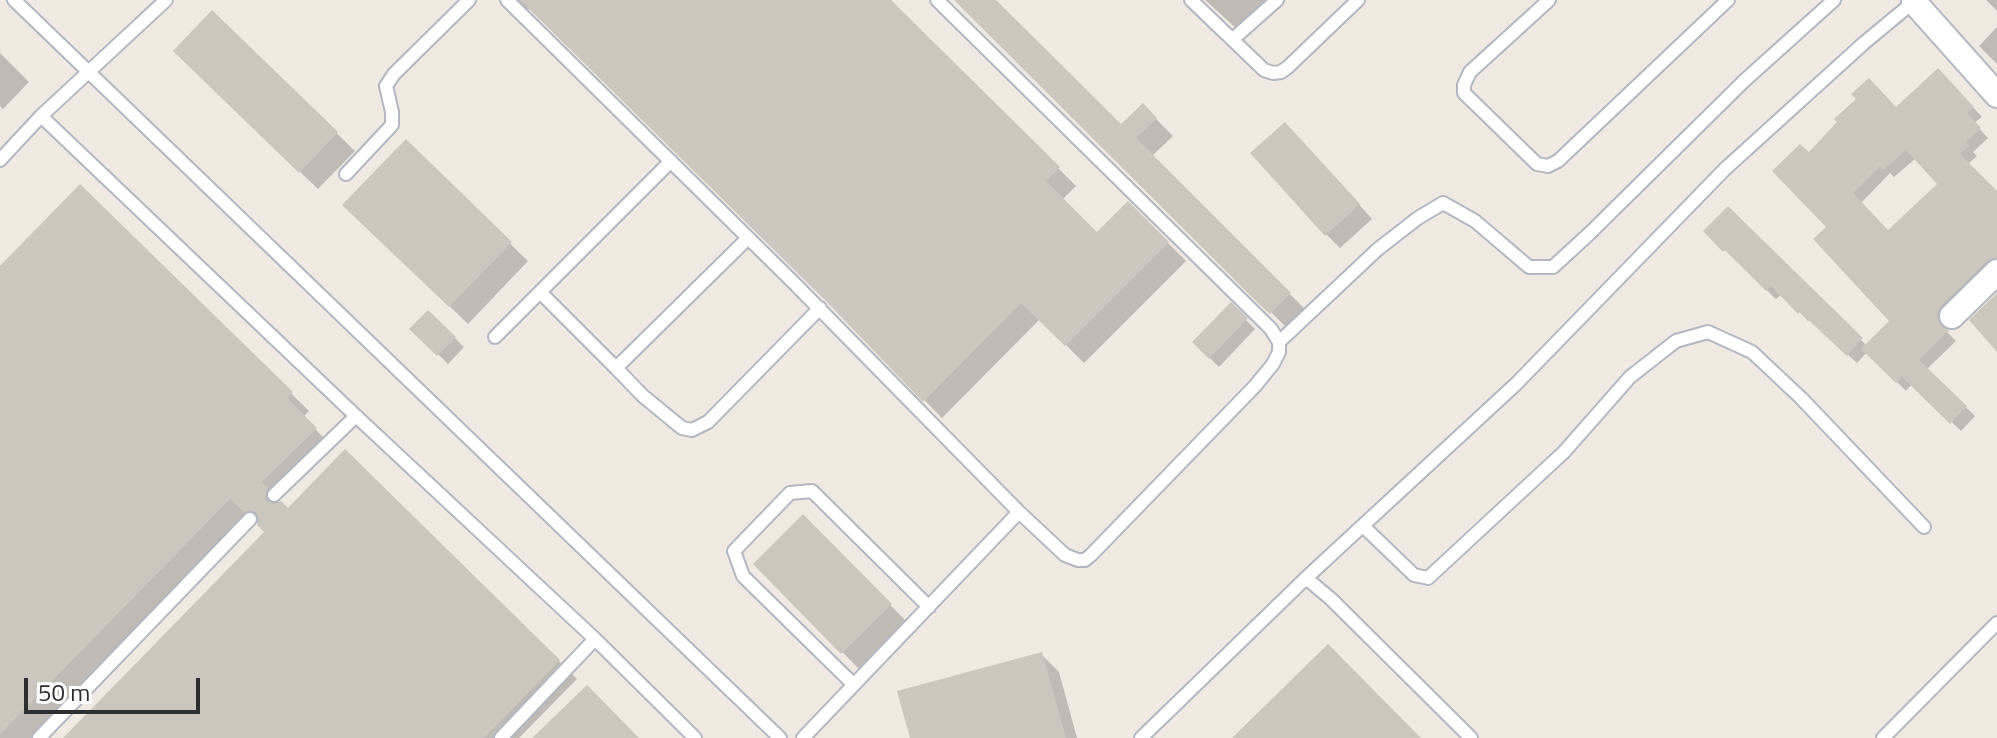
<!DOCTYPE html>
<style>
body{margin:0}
#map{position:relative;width:1997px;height:738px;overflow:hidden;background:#efe9e1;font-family:"Titillium Web",sans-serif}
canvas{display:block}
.scale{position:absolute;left:24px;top:678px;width:176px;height:36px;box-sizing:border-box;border:4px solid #2e2e2e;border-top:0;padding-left:10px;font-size:24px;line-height:28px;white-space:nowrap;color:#2e2e2e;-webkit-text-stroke:6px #fff;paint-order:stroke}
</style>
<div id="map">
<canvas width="1997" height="738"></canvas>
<div class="scale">50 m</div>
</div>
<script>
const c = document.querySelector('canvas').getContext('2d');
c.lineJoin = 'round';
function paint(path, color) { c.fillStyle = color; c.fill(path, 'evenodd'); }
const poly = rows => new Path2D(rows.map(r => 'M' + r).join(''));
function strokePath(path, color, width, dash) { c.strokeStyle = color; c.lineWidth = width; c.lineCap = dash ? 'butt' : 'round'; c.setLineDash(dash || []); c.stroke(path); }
const shadow = poly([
 [517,0,888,0,1076,186,1062,200,1097,235,1128,203,1186,261,1084,363,1040,319,942,418,833,306,533,11,525,8],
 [957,0,993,0,1121,127,1143,106,1173,136,1151,157,1307,311,1289,330],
 [1205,0,1271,0,1238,30],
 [1986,0,1997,0,1997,11],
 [212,13,355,151,318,189,193,69],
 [1997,27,1997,64,1979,46],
 [0,53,29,82,3,109,0,106],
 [1947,79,1982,117,1974,123,1988,138,1973,152,1977,156,1968,164,1997,195,1997,269,1946,323,1946,331,1956,341,1926,370,1975,416,1961,431,1912,384,1906,391,1867,352,1857,363,1810,320,1808,321,1782,294,1776,299,1705,231,1728,209,1867,346,1892,322,1829,227,1809,155,1896,110],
 [1916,158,1940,184,1888,232,1861,203,1890,173,1894,177],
 [1299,138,1372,219,1340,248,1326,234],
 [406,142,528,261,468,324,345,205],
 [80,187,309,411,303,417,333,447,278,501,288,511,345,452,577,679,519,738,66,738,267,532,249,515,31,738,0,738,0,269],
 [1231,305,1255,329,1219,367,1194,342],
 [428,312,464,347,448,364,412,329],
 [803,517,908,623,860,670,756,564],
 [1041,654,1059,672,1077,738,912,738]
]);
const building = poly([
 [520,0,891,0,1060,167,1046,181,1097,232,1128,201,1169,242,1065,346,1021,303,923,402,826,301],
 [954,0,996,0,1121,124,1143,103,1157,118,1136,138,1291,293,1270,314,1260,305],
 [212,10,338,132,299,173,173,51],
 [1938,68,1974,107,1967,113,1981,128,1966,142,1969,146,1960,154,1997,191,1997,257,1987,261,1941,306,1937,313,1938,320,1942,327,1949,330,1919,360,1967,406,1950,424,1902,377,1896,383,1861,349,1889,321,1813,239,1826,227,1772,171,1800,144,1809,152,1837,122,1834,119,1856,99,1851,94,1869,78,1896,107],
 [1906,150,1937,184,1888,230,1853,193,1880,166,1883,170],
 [1285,122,1360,204,1325,236,1250,153],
 [406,139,512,242,449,307,342,205],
 [80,184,293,392,287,398,317,428,262,482,268,488,265,496,268,502,275,504,281,501,288,508,345,449,560,660,484,738,63,738,264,532,257,525,259,520,257,513,251,510,244,512,230,499,0,734,0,266],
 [1728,206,1863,338,1847,356,1800,312,1798,314,1771,286,1766,291,1725,250,1723,252,1703,231],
 [1997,293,1997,352,1969,320],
 [1231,302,1248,318,1209,359,1192,342],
 [428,310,456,337,437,356,409,329],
 [803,514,892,604,841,654,753,564],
 [1328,644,1421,738,1232,738],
 [1042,652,1066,738,910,738,897,691],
 [587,685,639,738,532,738]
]);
const lane = poly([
 [14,0,780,738],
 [507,0,794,283,1019,512],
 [1191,0,1264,70,1273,73,1281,72,1288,67,1358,0],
 [1549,0,1470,72,1464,85,1464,93,1537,164,1548,166,1558,161,1728,0],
 [1233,39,1277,0],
 [41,116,356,416,595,639,695,738],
 [0,160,41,116,166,0],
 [346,174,392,125,392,112,386,86,394,74,469,0],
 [748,238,616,368,643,396,682,428,692,430,708,422,820,308],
 [540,292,616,368],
 [495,337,671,161],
 [1279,342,1378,249,1418,218,1443,203,1475,221,1529,267,1553,267,1590,233,1744,81,1834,0],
 [274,495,356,416],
 [1363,526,1414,575,1428,578,1564,452,1630,377,1676,341,1708,332,1752,352,1801,398,1924,527],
 [1306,578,1331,599,1471,738],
 [854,685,743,576,734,551,790,493,812,491,929,607],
 [39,738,250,519],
 [501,738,595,639],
 [803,738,1019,512,1065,555,1078,560,1085,560,1091,555,1255,386,1273,364,1279,352,1279,342,1271,329,937,0],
 [1141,738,1306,578,1516,384,1725,169,1864,43,1916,0],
 [1883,738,1997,623]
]);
const street = poly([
 [1914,2,1997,95],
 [1952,316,1997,272]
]);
paint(shadow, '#0003');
paint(building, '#cbc7bf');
strokePath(lane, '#b4b7c1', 16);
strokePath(street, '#b4b7c1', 28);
strokePath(lane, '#fff', 12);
strokePath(street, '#fff', 24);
</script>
